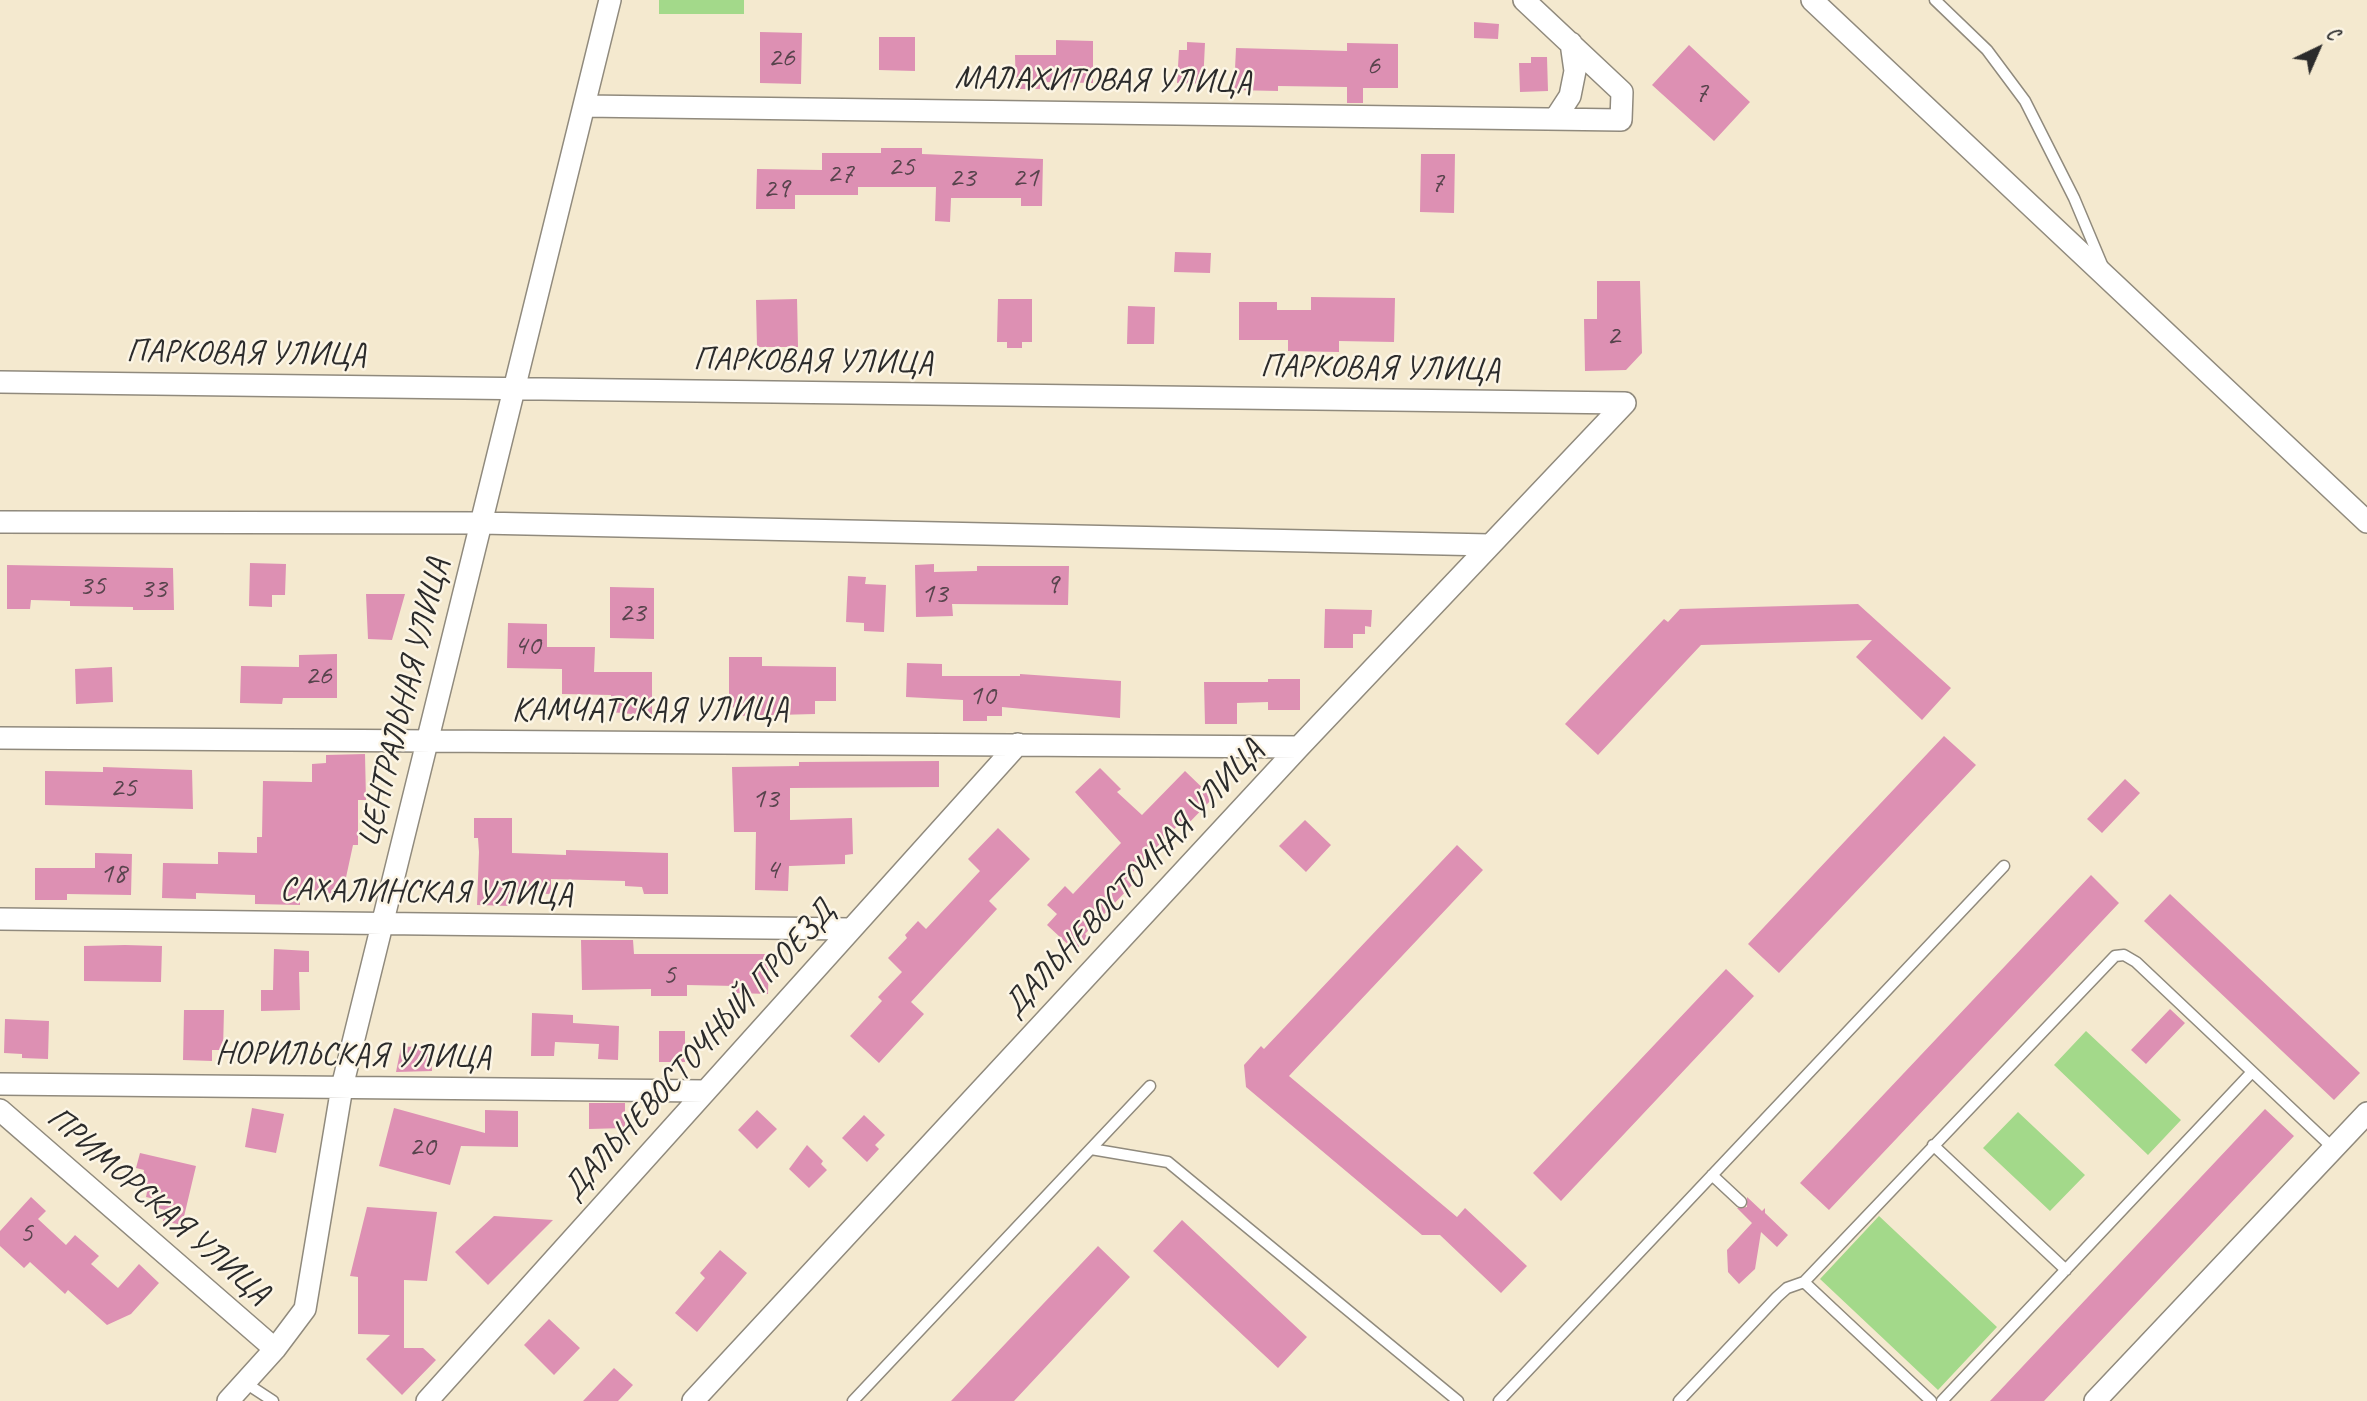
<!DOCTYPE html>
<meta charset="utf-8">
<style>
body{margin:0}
#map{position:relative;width:2367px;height:1401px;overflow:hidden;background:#f4e9cf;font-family:Caveat,sans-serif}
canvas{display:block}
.north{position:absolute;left:2283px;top:14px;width:70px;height:70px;-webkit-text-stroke:5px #fcf5e5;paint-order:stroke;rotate:44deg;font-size:19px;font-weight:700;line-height:28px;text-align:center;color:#2b2b2b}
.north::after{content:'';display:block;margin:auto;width:24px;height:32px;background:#2b2b2b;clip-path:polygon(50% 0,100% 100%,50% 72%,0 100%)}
</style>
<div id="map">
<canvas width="2367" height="1401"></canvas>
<div class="north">С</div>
</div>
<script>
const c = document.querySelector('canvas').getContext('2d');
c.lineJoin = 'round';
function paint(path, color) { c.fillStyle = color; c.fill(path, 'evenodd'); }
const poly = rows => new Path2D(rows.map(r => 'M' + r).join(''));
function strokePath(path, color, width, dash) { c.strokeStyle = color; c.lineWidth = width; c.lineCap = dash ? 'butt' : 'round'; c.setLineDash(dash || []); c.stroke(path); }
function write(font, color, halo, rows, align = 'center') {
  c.font = font + ' Caveat,sans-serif'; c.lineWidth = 5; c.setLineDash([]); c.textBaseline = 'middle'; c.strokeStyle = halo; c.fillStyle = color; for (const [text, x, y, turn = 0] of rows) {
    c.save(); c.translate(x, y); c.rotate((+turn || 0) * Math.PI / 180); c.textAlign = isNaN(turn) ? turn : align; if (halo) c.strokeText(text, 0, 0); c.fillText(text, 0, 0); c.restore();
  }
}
const green = poly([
 [659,0,744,0,744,14,659,14],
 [2086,1031,2181,1120,2148,1155,2054,1065],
 [2018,1112,2085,1175,2050,1211,1983,1148],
 [1879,1216,1997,1327,1938,1390,1820,1279]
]);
const building = poly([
 [1474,22,1499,24,1498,39,1474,38],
 [760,32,802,33,801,84,760,83],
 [879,37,915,37,915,71,879,70],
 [1056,40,1093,41,1093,83,1040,82,1040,89,1016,89,1015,55,1056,55],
 [1187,42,1205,43,1203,84,1177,83,1179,50,1187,50],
 [1347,43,1398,44,1398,88,1363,88,1363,103,1347,103,1347,87,1278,86,1278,91,1234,90,1236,48,1347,51],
 [1689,45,1750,102,1714,141,1652,85],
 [1531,57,1547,57,1548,91,1520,92,1519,63,1531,63],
 [881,148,922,148,922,154,1043,159,1042,206,1021,206,1021,198,951,198,950,222,935,221,936,187,858,187,858,195,795,195,795,209,756,209,757,169,822,170,822,153,881,153],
 [1421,154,1455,154,1454,213,1420,212],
 [1175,252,1211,253,1210,273,1174,272],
 [1597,281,1640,281,1642,353,1626,370,1585,371,1584,319,1597,319],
 [1311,297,1395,298,1394,342,1339,341,1339,352,1288,351,1288,340,1239,340,1239,302,1277,302,1277,310,1311,310],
 [797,299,798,347,757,347,756,300],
 [998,299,1032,299,1032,342,1022,342,1022,348,1007,348,1007,342,997,342],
 [1128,306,1155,307,1154,344,1127,344],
 [250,563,286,564,285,595,272,595,272,607,249,606],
 [934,564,934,572,977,571,977,566,1069,566,1068,605,952,604,953,616,916,617,915,565],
 [7,565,173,568,174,610,133,610,133,607,70,606,70,601,31,600,30,609,7,609],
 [848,576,866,577,865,584,886,585,884,632,864,631,864,623,846,622],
 [610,587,654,588,654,639,610,638],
 [366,594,405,594,392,640,368,639],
 [1858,604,1951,688,1922,720,1856,657,1872,640,1701,645,1598,755,1565,724,1664,619,1668,622,1680,609],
 [1325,609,1372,610,1371,627,1365,626,1365,634,1353,634,1353,648,1324,648],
 [508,623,547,624,547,647,595,647,594,672,652,672,652,716,611,712,611,695,562,694,562,669,507,668],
 [337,654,337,698,283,698,282,704,240,703,241,666,299,667,299,655],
 [729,657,762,657,762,666,836,667,836,701,815,701,815,714,738,716,738,707,729,708],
 [907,663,942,664,942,676,1020,676,1020,674,1121,681,1120,718,1002,707,1002,716,987,716,987,721,963,721,963,700,906,697],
 [112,667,113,702,76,704,75,669],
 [1268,679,1300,679,1300,710,1268,710,1268,702,1237,703,1237,724,1205,724,1204,682,1268,682],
 [1944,736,1976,765,1779,973,1748,944],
 [365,754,366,800,358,800,358,845,353,845,342,896,300,887,300,905,255,904,255,895,196,893,196,899,162,898,163,863,218,864,218,852,257,853,257,837,262,837,263,781,312,782,312,764,326,763,326,755],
 [939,761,939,787,790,788,790,820,852,818,853,854,845,855,845,864,789,866,788,891,755,890,756,832,734,832,732,767,799,766,799,762],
 [103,767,192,770,193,809,45,805,45,771,103,772],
 [1100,768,1121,789,1117,792,1142,815,1185,771,1213,798,1185,827,1181,822,1126,879,1132,885,1085,934,1088,937,1075,951,1047,925,1057,914,1047,905,1065,886,1073,894,1121,843,1075,792],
 [2125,779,2140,793,2102,833,2087,819],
 [474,818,512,818,512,853,566,855,566,850,668,853,668,894,644,894,642,887,625,886,625,881,551,879,551,894,510,893,510,906,477,905,479,852,478,838,474,838],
 [1305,820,1331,845,1306,872,1279,846],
 [998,828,1030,859,989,901,997,909,911,1002,924,1014,879,1063,850,1036,882,1001,878,997,902,972,888,958,907,938,905,935,918,921,926,929,980,871,968,859],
 [1457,845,1483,870,1289,1076,1457,1217,1465,1208,1527,1266,1501,1293,1440,1235,1422,1235,1246,1087,1244,1065,1261,1046,1264,1049],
 [95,853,132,854,131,895,67,894,67,900,35,900,35,868,95,868],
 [2091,875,2119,903,1829,1210,1800,1183],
 [2170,894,2360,1073,2334,1100,2144,921],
 [581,940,633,940,634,954,769,954,768,994,736,993,736,986,687,985,687,996,651,996,651,989,582,990],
 [125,945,162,946,161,982,84,981,84,946],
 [274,949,309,951,309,972,299,972,300,1010,261,1011,261,990,273,990],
 [1726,969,1754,996,1561,1201,1533,1173],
 [2170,1009,2185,1023,2146,1064,2131,1050],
 [184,1010,224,1010,223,1050,212,1050,212,1061,183,1060],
 [532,1013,573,1015,573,1023,619,1026,618,1060,598,1059,599,1044,555,1042,554,1056,531,1056],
 [5,1019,49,1021,48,1059,22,1058,22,1054,4,1053],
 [659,1031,685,1031,685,1062,659,1062],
 [431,1046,432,1071,396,1072,401,1047],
 [589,1103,625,1103,625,1128,589,1129],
 [252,1108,284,1114,276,1153,245,1147],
 [394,1108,485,1133,485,1110,518,1111,518,1147,461,1146,450,1185,379,1166],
 [2265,1109,2294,1136,2044,1401,1990,1401],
 [757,1110,777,1129,757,1149,738,1130],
 [864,1115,885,1135,875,1145,879,1149,867,1162,842,1138],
 [807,1145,823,1161,821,1164,827,1170,809,1188,789,1169],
 [140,1153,196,1166,182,1225,163,1221,165,1210,158,1208,159,1200,146,1197,148,1187,141,1186,144,1170,136,1168],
 [31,1197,46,1211,38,1219,66,1245,75,1235,99,1256,91,1264,118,1288,139,1264,159,1283,131,1314,107,1325,68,1290,65,1294,30,1262,24,1268,0,1246,0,1231],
 [1747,1197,1762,1211,1765,1208,1765,1213,1788,1235,1777,1247,1761,1232,1755,1269,1739,1284,1728,1272,1727,1250,1752,1223,1737,1208,1747,1207],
 [367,1207,437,1212,427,1281,404,1280,404,1348,423,1348,436,1360,402,1395,366,1359,390,1335,358,1334,358,1277,350,1276],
 [494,1216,553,1220,488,1285,455,1252],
 [1182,1220,1307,1337,1278,1368,1153,1251],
 [1098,1246,1130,1277,1014,1401,951,1401],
 [720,1250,747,1273,697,1332,675,1313,705,1278,700,1273],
 [549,1319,580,1348,554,1375,524,1345],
 [614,1368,633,1385,618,1401,583,1401]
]);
const service = poly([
 [1935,0,1987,50,2025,101,2074,198,2103,267],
 [1933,1145,2066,1270],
 [1091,1149,1168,1162,1458,1401],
 [1712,1175,1741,1202],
 [244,1382,273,1401],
 [853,1401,1150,1086],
 [1499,1401,2004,866],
 [1679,1401,1777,1297,1787,1288,1804,1282],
 [1931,1401,1804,1282,2115,956,2124,955,2136,962,2333,1148],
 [1942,1401,2252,1072]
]);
const minor = poly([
 [1812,0,2367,522],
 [584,106,1621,120,1622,92,1524,0],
 [1555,119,1570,96,1575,71,1571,43],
 [0,382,1625,403],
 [0,522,481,523,1490,545],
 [0,738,1299,747],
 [0,919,851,929],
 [0,1084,705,1091],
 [0,1110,275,1349],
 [228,1401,275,1349,305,1309,342,1087,610,0],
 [427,1401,1018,744],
 [693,1401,1299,747,1625,403],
 [2095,1401,2367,1113]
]);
const numberNames = [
 ["26",781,58],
 ["6",1373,66],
 ["7",1701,93],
 ["25",901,167],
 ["27",840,174],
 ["23",962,178],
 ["21",1025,178],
 ["7",1437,183],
 ["29",776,189],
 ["2",1613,336],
 ["9",1052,585],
 ["35",92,586],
 ["33",153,589],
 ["13",934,594],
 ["23",632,613],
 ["40",527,646],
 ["26",318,676],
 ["10",982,696],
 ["25",123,788],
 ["13",765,799],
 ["4",772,870],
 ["18",113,874],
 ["5",669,975],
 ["20",422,1147],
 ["5",26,1233]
];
const streetNames = [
 ["МАЛАХИТОВАЯ УЛИЦА",1103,81,1],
 ["ПАРКОВАЯ УЛИЦА",246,354,1],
 ["ПАРКОВАЯ УЛИЦА",813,362,1],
 ["ПАРКОВАЯ УЛИЦА",1380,369,1],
 ["ЦЕНТРАЛЬНАЯ УЛИЦА",404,703,-76],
 ["КАМЧАТСКАЯ УЛИЦА",650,711],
 ["ДАЛЬНЕВОСТОЧНАЯ УЛИЦА",1134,879,-47],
 ["САХАЛИНСКАЯ УЛИЦА",426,893,1],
 ["ДАЛЬНЕВОСТОЧНЫЙ ПРОЕЗД",699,1051,-48],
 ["НОРИЛЬСКАЯ УЛИЦА",353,1056,1],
 ["ПРИМОРСКАЯ УЛИЦА",158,1206,41]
];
paint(green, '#a3d98a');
paint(building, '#dd90b3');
strokePath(service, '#908a7d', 13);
strokePath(minor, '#908a7d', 24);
strokePath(service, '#fff', 10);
strokePath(minor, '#fff', 21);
write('30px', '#58444d', null, numberNames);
write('33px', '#2b2b2b', '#fcf5e5', streetNames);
</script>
